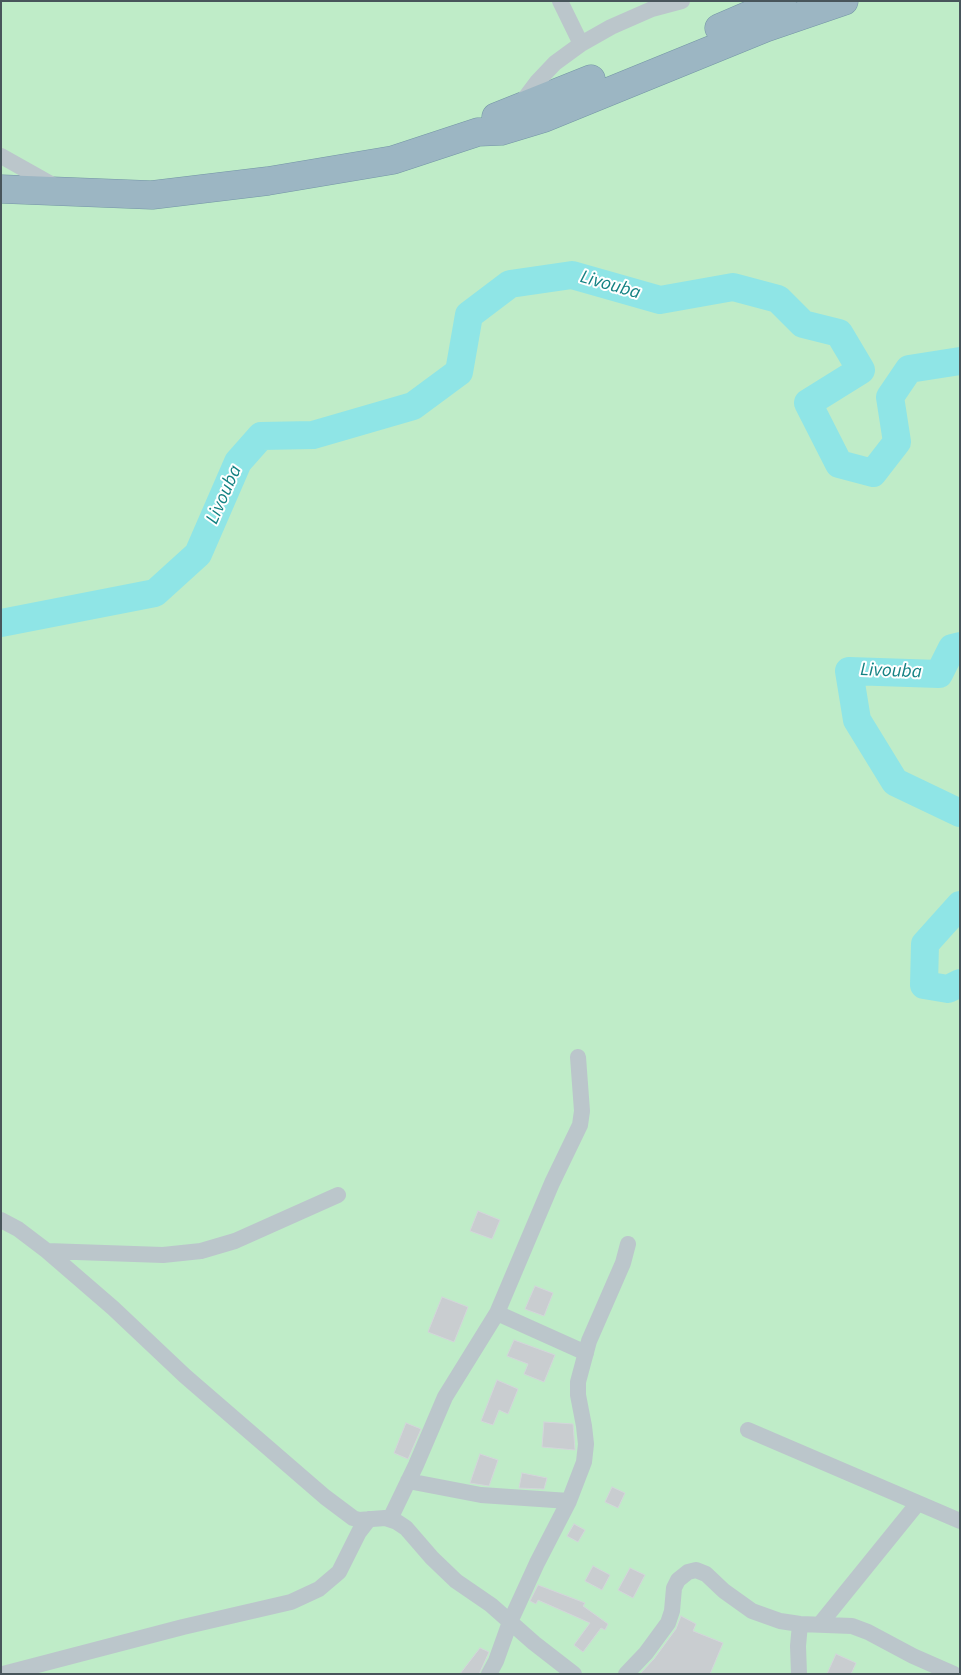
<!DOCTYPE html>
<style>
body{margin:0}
#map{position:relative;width:961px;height:1675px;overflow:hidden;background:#f1eeef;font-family:"Source Sans 3",sans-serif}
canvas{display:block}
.frame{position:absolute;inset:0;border:2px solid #48555b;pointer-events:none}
</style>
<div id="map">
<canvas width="961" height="1675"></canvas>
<div class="frame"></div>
</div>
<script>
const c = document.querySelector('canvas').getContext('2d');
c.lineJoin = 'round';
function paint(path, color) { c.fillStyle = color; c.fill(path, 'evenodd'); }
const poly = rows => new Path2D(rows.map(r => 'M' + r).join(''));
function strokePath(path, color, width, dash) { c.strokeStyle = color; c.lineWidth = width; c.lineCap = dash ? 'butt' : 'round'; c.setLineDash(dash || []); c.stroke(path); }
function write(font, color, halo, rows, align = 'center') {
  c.font = font + ' "Source Sans 3",sans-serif'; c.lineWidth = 4; c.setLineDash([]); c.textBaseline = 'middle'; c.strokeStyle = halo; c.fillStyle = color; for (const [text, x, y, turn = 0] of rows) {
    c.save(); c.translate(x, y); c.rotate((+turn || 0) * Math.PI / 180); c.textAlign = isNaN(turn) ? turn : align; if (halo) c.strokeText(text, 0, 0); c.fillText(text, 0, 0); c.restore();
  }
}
const green = poly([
 [1,1,960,1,960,1674,1,1674]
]);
const river = poly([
 [1,623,155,593,198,554,238,462,261,436,313,435,413,406,459,372,469,315,510,284,572,275,660,300,733,287,778,299,803,324,839,333,861,370,808,403,839,464,873,473,897,442,890,397,909,369,960,361],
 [960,646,952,648,939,674,849,671,857,720,895,782,960,813],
 [960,905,925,944,924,985,948,989,960,983]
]);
const building = poly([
 [478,1211,500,1220,492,1239,470,1231,478,1211],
 [535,1286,553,1293,544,1316,525,1309,535,1286],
 [442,1297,468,1307,454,1342,428,1332,442,1297],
 [514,1340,555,1355,544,1382,524,1374,528,1364,507,1356,514,1340],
 [497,1380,518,1389,508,1414,499,1410,493,1425,481,1421,497,1380],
 [544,1422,573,1424,575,1450,542,1447,544,1422],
 [406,1423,421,1429,408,1459,394,1453,406,1423],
 [480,1454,498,1460,489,1486,470,1483,480,1454],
 [522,1473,547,1478,544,1489,519,1488,522,1473],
 [612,1487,625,1493,618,1508,605,1502,612,1487],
 [574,1524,585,1530,578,1542,567,1536,574,1524],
 [593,1566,610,1575,602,1590,585,1581,593,1566],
 [630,1568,645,1575,633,1598,618,1590,630,1568],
 [538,1585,585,1603,583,1606,608,1624,605,1630,601,1628,583,1652,574,1645,590,1623,538,1600,536,1604,530,1601,538,1585],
 [681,1616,696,1624,693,1631,723,1643,710,1674,640,1674,654,1659,676,1629,681,1616],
 [480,1648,489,1652,479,1674,460,1674,480,1648],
 [836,1654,856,1663,851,1674,827,1674,836,1654]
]);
const minor = poly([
 [560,1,581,44],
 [519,106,537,82,555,63,581,44,611,27,652,9,682,1],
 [1,156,58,188],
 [1,1220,18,1229,47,1251,113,1308,185,1376,325,1497,353,1518,359,1520,385,1518,397,1522,406,1528,432,1558,456,1581,491,1605,534,1643,574,1674],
 [47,1251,163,1255,201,1251,235,1241,338,1195],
 [497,1313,586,1353],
 [748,1430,960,1521],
 [408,1481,481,1495,569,1501],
 [390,1519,416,1465,445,1397,497,1313,552,1183,580,1125,582,1111,578,1057],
 [820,1624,918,1503],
 [3,1674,183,1627,291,1602,319,1589,339,1572,359,1532,369,1519],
 [489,1674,496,1661,510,1622,537,1563,569,1501,584,1462,586,1444,584,1426,578,1395,578,1382,589,1341,623,1263,628,1244],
 [626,1674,646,1653,668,1623,672,1611,674,1588,678,1580,688,1572,696,1570,706,1574,724,1591,752,1611,780,1621,800,1624,852,1626,868,1632,913,1656,954,1674],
 [799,1674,798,1646,800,1624]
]);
const trunk = poly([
 [719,28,782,1],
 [496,117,591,79],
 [1,189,152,195,268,181,393,160,478,132,501,131,544,118,765,28,844,1]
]);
const waterNames = [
 ["Livouba",610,286,16],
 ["Livouba",225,495,-66],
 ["Livouba",891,672,2]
];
paint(green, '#bfecc8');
strokePath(river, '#8fe5e6', 28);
paint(building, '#c9cdd0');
strokePath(building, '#d3d6da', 1);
strokePath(trunk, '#7496a6', 29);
strokePath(minor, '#bbc6cb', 16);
strokePath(trunk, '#9cb6c3', 28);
write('italic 19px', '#148283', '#fff', waterNames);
</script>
